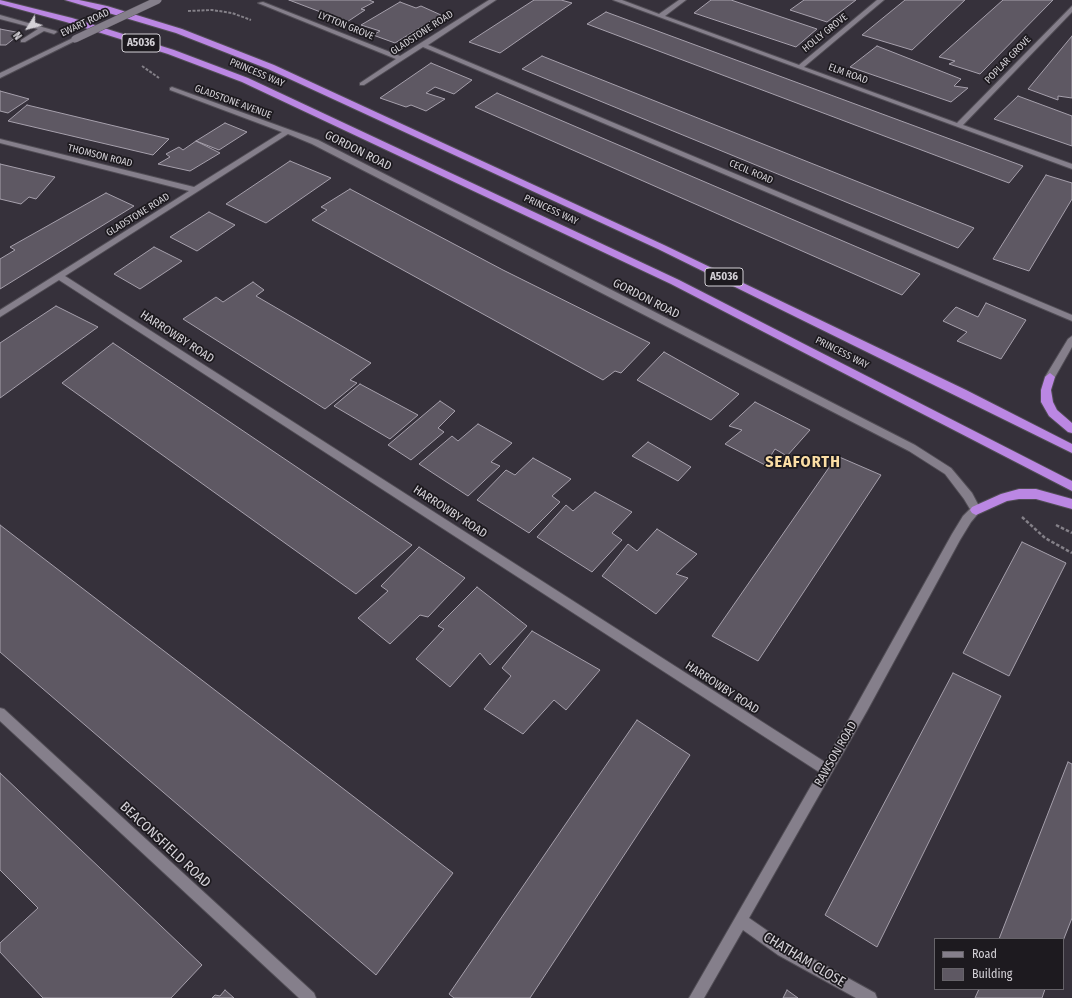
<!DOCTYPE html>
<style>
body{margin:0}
#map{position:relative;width:1072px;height:998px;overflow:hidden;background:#36313b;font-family:"Fira Sans Condensed",sans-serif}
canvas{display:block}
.legend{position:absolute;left:934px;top:938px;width:130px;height:52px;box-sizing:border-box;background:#1d1a1f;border:1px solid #666369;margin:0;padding:5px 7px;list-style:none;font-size:12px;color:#d4d1d7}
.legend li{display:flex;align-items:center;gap:8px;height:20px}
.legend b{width:20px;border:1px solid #666369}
.north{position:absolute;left:8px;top:8px;width:40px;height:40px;-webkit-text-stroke:3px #1d1a1f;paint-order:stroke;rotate:233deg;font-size:11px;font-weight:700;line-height:16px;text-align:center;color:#d4d1d7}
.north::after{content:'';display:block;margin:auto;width:14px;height:18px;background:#d4d1d7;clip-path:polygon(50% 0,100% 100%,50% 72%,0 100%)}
</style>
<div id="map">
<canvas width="1072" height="998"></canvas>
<ul class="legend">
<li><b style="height:5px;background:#857f8b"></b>Road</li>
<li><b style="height:11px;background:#5e5863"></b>Building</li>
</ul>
<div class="north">N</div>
</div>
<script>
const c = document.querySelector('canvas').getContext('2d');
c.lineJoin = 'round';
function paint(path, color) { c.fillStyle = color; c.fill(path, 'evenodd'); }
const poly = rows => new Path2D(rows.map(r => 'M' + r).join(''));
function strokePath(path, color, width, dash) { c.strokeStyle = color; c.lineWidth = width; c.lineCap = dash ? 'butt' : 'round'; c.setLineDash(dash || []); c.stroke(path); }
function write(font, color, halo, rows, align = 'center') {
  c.font = font + ' "Fira Sans Condensed",sans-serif'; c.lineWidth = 3.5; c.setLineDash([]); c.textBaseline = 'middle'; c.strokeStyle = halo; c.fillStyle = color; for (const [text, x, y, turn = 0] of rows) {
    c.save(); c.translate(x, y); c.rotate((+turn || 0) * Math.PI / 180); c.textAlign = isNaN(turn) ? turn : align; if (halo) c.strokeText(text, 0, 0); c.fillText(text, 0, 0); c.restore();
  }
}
const building = poly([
 [289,0,369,0,374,2,361,9,365,10,347,22,289,0],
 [534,0,561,0,572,3,500,53,469,42,534,0],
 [711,0,731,0,817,29,796,47,694,13,711,0],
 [804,0,856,0,827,22,790,10,804,0],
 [905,0,965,0,912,50,862,35,905,0],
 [1003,0,1053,0,980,74,949,64,955,61,939,57,1003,0],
 [400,2,416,8,421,6,441,15,395,43,373,35,380,31,361,25,400,2],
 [606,12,1023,166,1009,183,587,24,606,12],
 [0,29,21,33,6,45,0,45,0,29],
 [1072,36,1072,98,1058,96,1058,100,1028,89,1072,36],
 [877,46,961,79,954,86,968,88,951,102,850,67,877,46],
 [542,56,974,228,958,248,522,69,542,56],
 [431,63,472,80,454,94,435,87,426,93,445,99,426,111,411,105,406,107,380,98,431,63],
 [0,91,29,99,8,113,0,111,0,91],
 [497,93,920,274,902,295,475,107,497,93],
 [1018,96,1072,116,1072,146,994,119,1018,96],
 [27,105,169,139,153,155,8,121,27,105],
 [225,123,247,132,219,150,196,141,225,123],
 [196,141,220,153,190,171,158,164,170,157,166,154,179,147,183,150,196,141],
 [290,161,331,178,266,223,226,204,290,161],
 [0,164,55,177,36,199,29,197,21,204,0,199,0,164],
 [1046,175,1072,183,1072,199,1029,271,993,259,1046,175],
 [350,189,503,270,650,343,621,373,615,371,603,380,312,220,327,210,321,207,350,189],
 [106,193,134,206,0,289,0,259,15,250,10,247,106,193],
 [209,212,235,225,197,251,170,237,209,212],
 [154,247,182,261,140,289,114,274,154,247],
 [253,282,264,290,256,296,371,363,350,380,357,383,325,409,183,319,216,297,223,302,253,282],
 [986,303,1026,320,1001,359,957,341,967,332,943,321,956,307,978,317,986,303],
 [56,306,98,327,0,398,0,343,56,306],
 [113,343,412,545,356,594,62,383,113,343],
 [664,352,739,394,711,420,637,380,664,352],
 [360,384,418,415,390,439,334,406,360,384],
 [440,401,455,411,438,428,444,432,411,460,388,445,440,401],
 [755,402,810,430,787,456,775,449,765,465,725,444,742,430,729,426,755,402],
 [478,424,512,443,491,462,500,466,468,496,419,464,452,436,458,441,478,424],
 [648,442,691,467,678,481,632,456,648,442],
 [837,456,881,475,758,661,712,636,837,456],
 [533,458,571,479,552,496,560,502,529,533,477,500,506,470,515,475,533,458],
 [595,492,632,512,612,533,622,540,592,572,537,537,566,505,573,511,595,492],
 [0,525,453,873,376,975,0,652,0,525],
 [657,529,697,554,676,574,688,578,656,614,602,576,628,544,637,551,657,529],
 [1022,542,1066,563,1009,676,963,653,1022,542],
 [419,547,465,578,428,617,420,615,390,644,358,618,388,591,381,586,419,547],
 [477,587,527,626,490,665,480,653,450,687,416,659,444,629,438,626,477,587],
 [532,631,600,670,566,710,554,700,523,734,484,709,511,676,502,668,532,631],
 [953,673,1001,696,877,947,825,915,953,673],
 [637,720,690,755,530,998,454,998,449,994,637,720],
 [1068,762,1072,764,1072,918,1063,941,1063,939,999,939,1068,762],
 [0,773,202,965,171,998,43,998,0,952,0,943,38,908,0,870,0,773],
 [979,989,1045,989,1042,998,975,998,979,989],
 [225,990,234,998,212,998,215,995,220,996,225,990],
 [787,990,798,998,783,998,787,990]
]);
const pathFar1 = poly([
 [188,11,212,10,232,13,251,20],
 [142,66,159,78]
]);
const path = poly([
 [1022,517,1045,538,1072,553],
 [1056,525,1072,533]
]);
const street = poly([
 [489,0,496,0,428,45,1072,315,1072,321,423,47,364,85,360,85,360,83,396,59,258,3,263,2,400,56,489,0],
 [613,0,622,0,659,14,679,0,686,0,665,16,799,65,877,0,884,0,804,67,957,123,1072,6,1072,12,963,125,1072,164,1072,169,613,0],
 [0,15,56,31,57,32,54,34,44,31,25,42,21,42,21,40,38,29,0,19,0,15],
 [172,87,318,140,915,445,951,468,972,493,981,510,971,522,960,540,867,711,749,918,788,945,875,993,877,998,856,998,778,955,743,930,704,998,689,998,819,772,59,280,0,317,0,310,189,191,0,143,0,139,194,187,282,132,170,90,170,88,172,87],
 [288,134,312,144,909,451,945,474,964,499,970,509,963,516,952,534,825,762,65,276,288,134],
 [1072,336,1072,347,1055,377,1050,380,1047,379,1045,377,1068,339,1072,336],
 [0,708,4,709,314,993,316,998,299,998,0,721,0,708]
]);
const secondary = poly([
 [75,37,78,39,77,40,0,78,0,73,75,37]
]);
const highway = poly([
 [0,0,72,18,174,50,248,78,679,280,1072,481,1072,491,671,284,242,82,168,54,66,22,0,4,0,0],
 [65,0,79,0,107,6,182,29,274,65,664,245,966,390,1072,444,1072,453,658,249,268,69,176,33,65,0],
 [1050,373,1055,377,1051,390,1053,402,1057,410,1072,423,1072,433,1068,432,1049,416,1041,402,1041,390,1045,377,1050,373],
 [1019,489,1036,489,1072,499,1072,509,1036,499,1019,499,1007,501,976,515,972,513,970,510,972,507,1001,494,1019,489]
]);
const secondaryBridge = poly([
 [75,39,158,0]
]);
const farStreetnames = [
 ["EWART ROAD",85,23,-25],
 ["LYTTON GROVE",346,26,22],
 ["GLADSTONE ROAD",422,33,-33],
 ["HOLLY GROVE",825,33,-39],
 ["POPLAR GROVE",1008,60,-46],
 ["PRINCESS WAY",257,73,23],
 ["ELM ROAD",848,74,20],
 ["GLADSTONE AVENUE",233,102,20],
 ["THOMSON ROAD",100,156,14],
 ["CECIL ROAD",751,172,23],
 ["PRINCESS WAY",551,210,25],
 ["GLADSTONE ROAD",138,215,-32],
 ["PRINCESS WAY",842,353,27]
];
const shields = [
 [141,43,38],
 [724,277,38]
];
const shieldNames = [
 ["A5036",141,43],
 ["A5036",724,277]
];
const streetNames = [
 ["GORDON ROAD",358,151,27],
 ["GORDON ROAD",646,299,27],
 ["HARROWBY ROAD",177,337,33],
 ["HARROWBY ROAD",450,512,33],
 ["HARROWBY ROAD",722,688,33],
 ["RAWSON ROAD",836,754,-60]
];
const nearStreetnames = [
 ["BEACONSFIELD ROAD",165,845,43],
 ["CHATHAM CLOSE",804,960,31]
];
const districtNames = [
 ["SEAFORTH",803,463]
];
paint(building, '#5e5863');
strokePath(building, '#a6a0ac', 1);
strokePath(street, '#514d55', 2);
strokePath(secondary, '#514d55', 2);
strokePath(highway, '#514d55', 2);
strokePath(pathFar1, '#848088', 2, [3, 1.5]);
strokePath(path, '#848088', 2.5, [3.5, 2]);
paint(street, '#857f8b');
paint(secondary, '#857f8b');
paint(highway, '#bb87e3');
strokePath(secondaryBridge, '#514d55', 8, []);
strokePath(secondaryBridge, '#857f8b', 7);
write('10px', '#d4d1d7', '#1d1a1f', farStreetnames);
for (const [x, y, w] of shields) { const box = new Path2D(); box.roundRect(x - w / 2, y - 9, w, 18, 3); c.fillStyle = '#1d1a1f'; c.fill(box); strokePath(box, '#d4d1d7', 1); }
write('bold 11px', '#d4d1d7', null, shieldNames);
write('12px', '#d4d1d7', '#1d1a1f', streetNames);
write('14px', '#d4d1d7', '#1d1a1f', nearStreetnames);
c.letterSpacing = '1px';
write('bold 16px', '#fbdea5', '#1d1a1f', districtNames);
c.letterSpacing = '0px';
</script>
